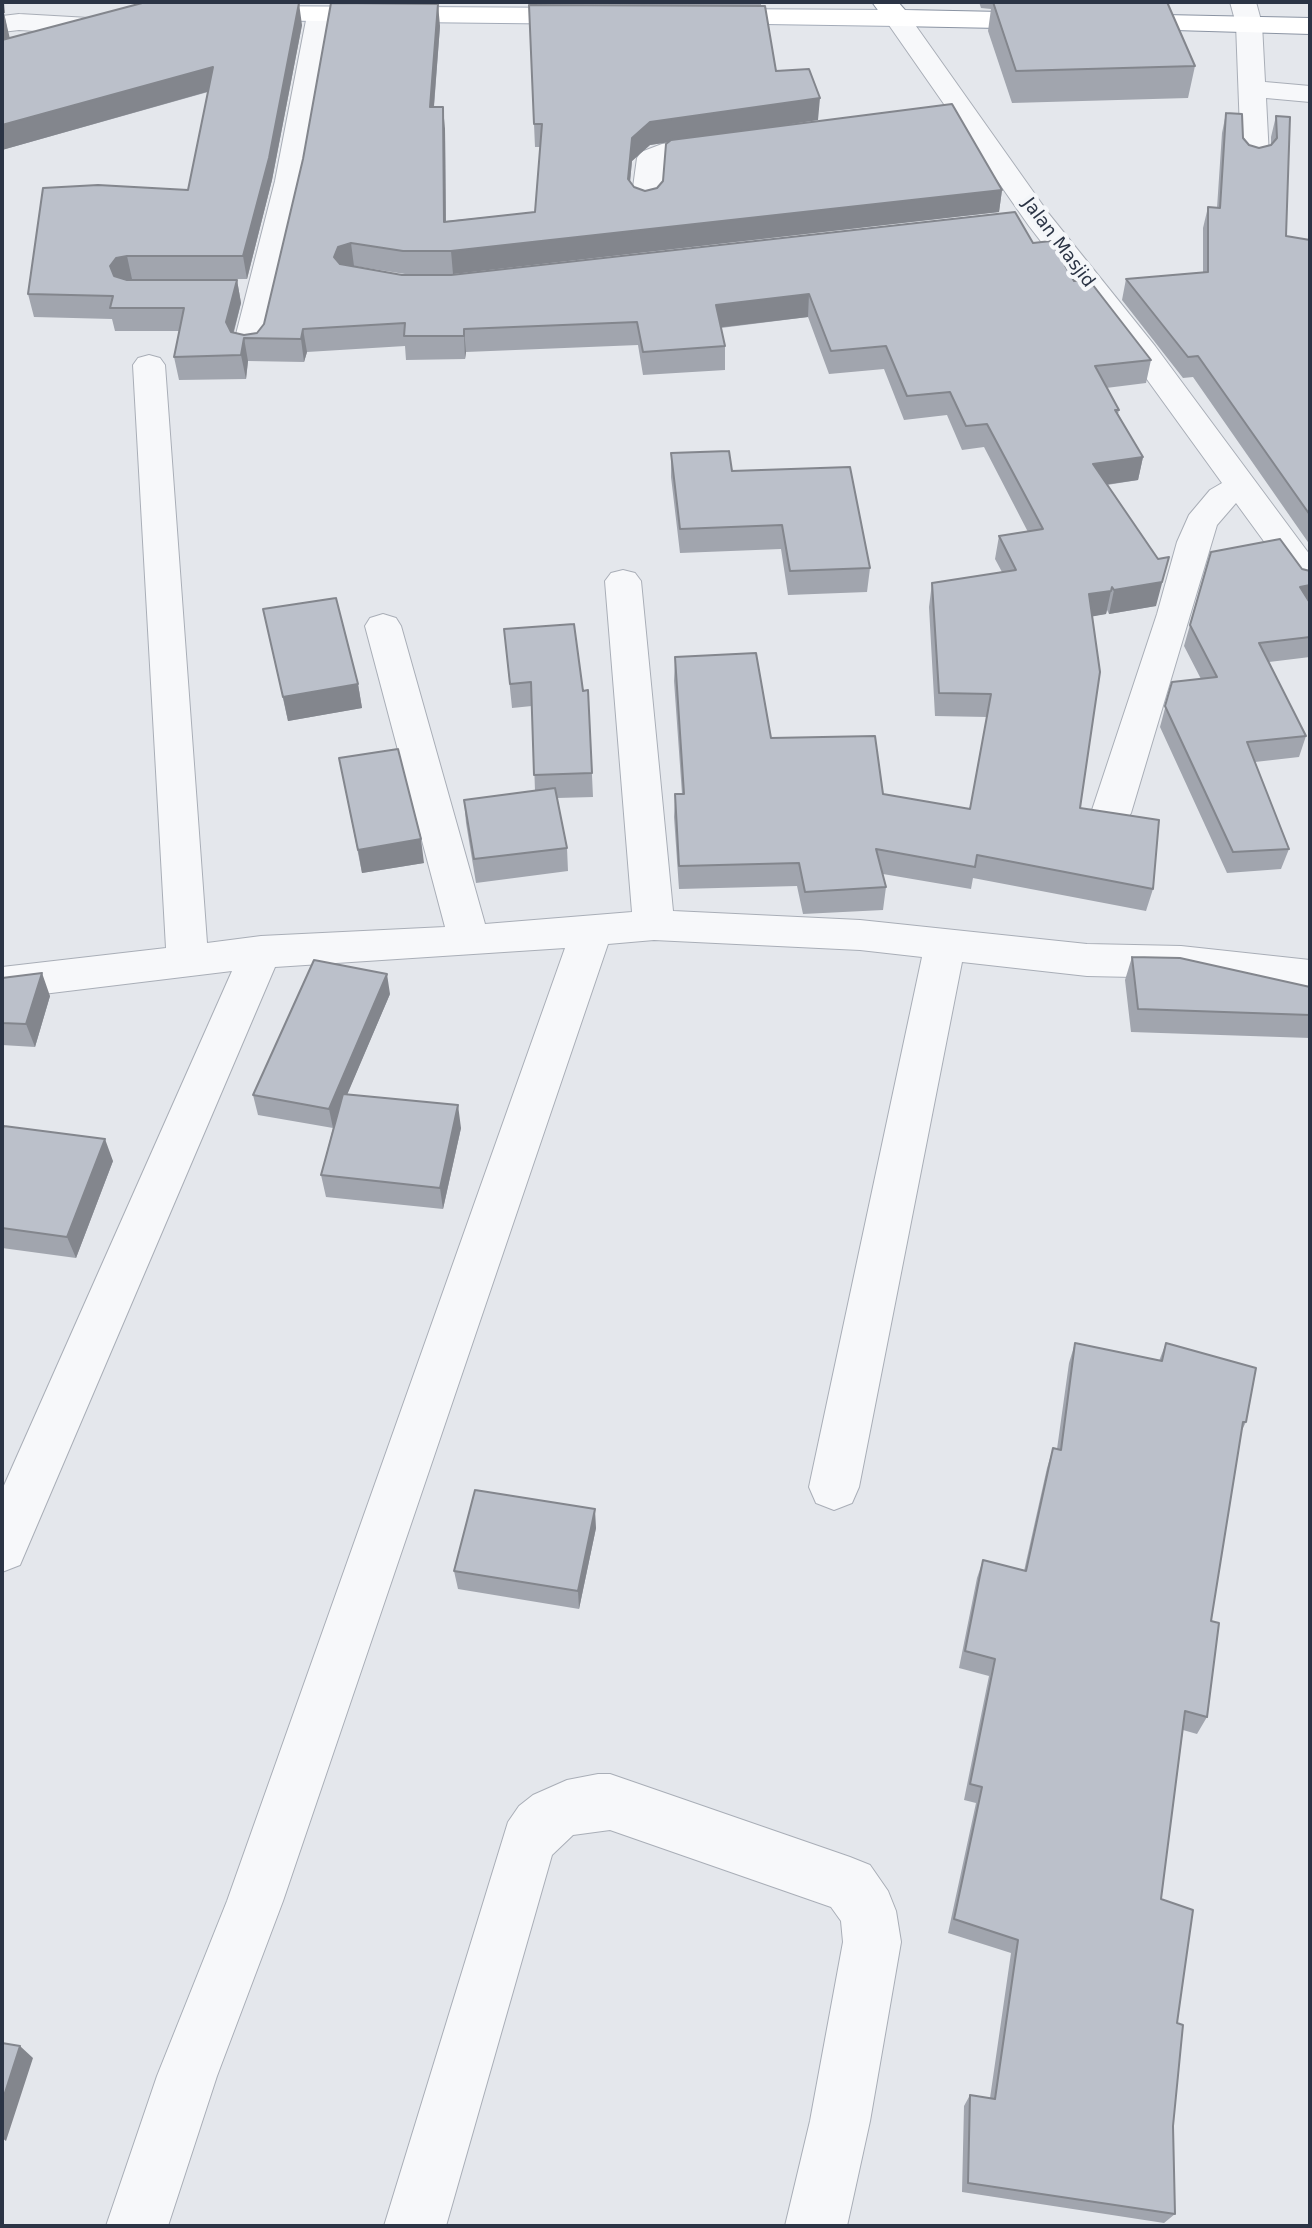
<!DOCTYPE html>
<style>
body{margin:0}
#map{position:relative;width:1312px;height:2228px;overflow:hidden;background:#e4e7ec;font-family:"DejaVu Sans",sans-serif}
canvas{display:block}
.frame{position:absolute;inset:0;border:4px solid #2b3445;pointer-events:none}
</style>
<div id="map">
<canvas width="1312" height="2228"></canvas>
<div class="frame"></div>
</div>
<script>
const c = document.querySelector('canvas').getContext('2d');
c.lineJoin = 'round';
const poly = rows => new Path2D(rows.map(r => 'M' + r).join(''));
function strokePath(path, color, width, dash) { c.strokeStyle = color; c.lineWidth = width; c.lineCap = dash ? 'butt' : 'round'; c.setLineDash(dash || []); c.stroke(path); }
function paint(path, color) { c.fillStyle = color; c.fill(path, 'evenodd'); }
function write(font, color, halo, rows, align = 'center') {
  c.font = font + ' "DejaVu Sans",sans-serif'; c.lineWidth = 8; c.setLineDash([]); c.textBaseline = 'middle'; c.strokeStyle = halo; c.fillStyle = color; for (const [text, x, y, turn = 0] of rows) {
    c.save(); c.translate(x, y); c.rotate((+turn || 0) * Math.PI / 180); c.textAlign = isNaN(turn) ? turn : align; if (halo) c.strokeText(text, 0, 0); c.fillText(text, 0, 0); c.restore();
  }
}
const minor = poly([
 [1230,2,1256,2,1262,24,1265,82,1310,86,1310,102,1266,98,1269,157,1265,163,1255,166,1245,163,1241,157,1236,24,1230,2],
 [320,7,329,9,333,15,303,181,265,346,260,353,249,355,238,353,233,346,275,181,307,15,311,9,320,7],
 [897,10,906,12,1049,214,1155,346,1310,555,1310,591,1298,588,1236,503,1217,525,1131,813,1125,823,1111,827,1097,823,1091,813,1157,614,1177,542,1189,515,1210,490,1222,483,1133,360,1029,226,884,18,888,12,897,10],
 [19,14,89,18,98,20,102,26,98,32,89,34,19,30,2,32,2,16,19,14],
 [726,136,736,138,740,144,736,150,665,162,661,202,656,208,646,211,636,208,631,202,637,158,641,152,662,144,726,136],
 [149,355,160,358,165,365,207,943,261,936,445,927,365,626,370,618,383,614,396,618,401,626,485,924,632,912,605,581,611,573,623,570,635,573,641,581,673,911,860,920,1087,944,1181,946,1310,960,1310,992,1181,978,1087,976,962,962,859,1487,852,1503,834,1510,816,1503,809,1487,922,957,860,950,654,940,608,944,283,1901,217,2076,168,2226,106,2226,157,2076,227,1901,565,948,275,967,20,1565,2,1572,2,1490,232,971,2,999,2,967,166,948,133,365,138,358,149,355],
 [598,1774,610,1774,850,1857,870,1865,888,1891,896,1911,901,1942,870,2121,847,2226,785,2226,810,2121,843,1942,841,1921,831,1907,610,1830,573,1835,552,1855,446,2226,384,2226,508,1822,519,1806,533,1795,567,1780,598,1774]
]);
const major = poly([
 [240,6,591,8,600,10,604,16,600,22,591,24,231,20,227,14,231,8,240,6],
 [708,9,897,10,906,12,910,18,906,24,897,26,699,23,695,17,699,11,708,9]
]);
const highway = poly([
 [872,2,898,2,905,10,1051,13,1060,15,1064,21,1060,27,1051,29,897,26,888,24,872,2],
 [1116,14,1310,18,1310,34,1107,28,1103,22,1107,16,1116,14]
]);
const wall = poly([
 [2,2,5,13,4,13,9,38,302,25,272,180,247,279,128,280,237,280,241,303,234,332,244,335,257,333,264,324,440,26,434,107,445,129,446,221,535,212,540,147,535,147,534,124,776,71,818,120,753,130,1002,190,999,212,453,274,405,274,354,266,402,275,451,275,1033,243,1074,281,1151,360,1146,383,1106,388,1119,410,1118,414,1143,457,1138,480,1107,485,1156,606,1109,614,1107,610,1106,614,1092,616,1080,808,1153,889,1146,911,973,878,971,889,883,874,886,887,883,910,803,914,797,886,679,889,674,817,675,794,682,794,674,681,675,657,771,738,883,794,970,809,987,717,935,716,929,607,932,583,1002,572,995,559,999,536,1028,532,984,447,962,450,947,415,904,420,884,369,829,374,808,317,721,328,725,346,725,370,643,375,638,345,466,352,465,359,406,360,405,346,307,352,304,362,248,361,246,379,179,380,174,357,179,331,115,331,112,319,34,317,28,294,188,190,208,92,2,150],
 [669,142,663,181,657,188,645,191,634,187,630,182,632,161,650,145],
 [175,2,442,2,442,4],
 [529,2,761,2,761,6,529,4],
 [979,2,1167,2,1195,66,1188,98,1012,103,988,31,991,9,981,8],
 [1226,113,1249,145,1259,148,1271,145,1271,137,1276,116,1286,236,1310,240,1310,545,1193,377,1183,378,1122,300,1126,279,1203,273,1203,228,1208,207,1217,208,1222,133],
 [671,453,732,471,870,568,867,592,788,595,781,549,680,553,671,477],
 [1302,569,1310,571,1310,657,1269,662,1306,736,1299,757,1255,762,1289,849,1281,869,1227,873,1160,727,1172,682,1201,679,1184,646,1190,625],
 [263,609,358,684,362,708,288,721],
 [504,629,583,691,588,690,593,797,557,798,567,848,568,871,476,883,466,823,464,800,535,791,532,706,512,708],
 [339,758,424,863,362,873],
 [1132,957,1310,987,1310,1038,1131,1032,1125,980],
 [2,978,50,996,35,1047,2,1045],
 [390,994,347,1094,461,1128,443,1209,326,1197,321,1175,333,1128,258,1115,253,1095],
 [2,1131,113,1161,76,1258,2,1248],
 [1075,1343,1159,1361,1166,1343,1246,1422,1242,1430,1211,1621,1207,1717,1197,1734,1183,1730,1161,1899,1177,2023,1173,2126,1175,2214,1164,2223,962,2192,964,2106,970,2095,990,2098,1011,1953,948,1933,976,1803,964,1800,989,1676,959,1668,977,1578,983,1560,1024,1571,1047,1468,1053,1448,1057,1449,1069,1363],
 [596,1528,579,1609,458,1589,454,1571]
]);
const shadedWall = poly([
 [2,2,4,2,5,13,4,13,10,39,2,42],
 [299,3,302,25,272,180,247,279,243,256],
 [438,4,440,26,432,130,430,107],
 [213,67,217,89,2,150,2,125],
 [820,98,818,120,650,145,632,161,628,202,628,179,632,138,650,122],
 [443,107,445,129,446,244,444,222],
 [1002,190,999,212,453,274,451,251],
 [351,243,354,266,338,280,334,257,338,247],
 [127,256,132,279,121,281,115,290,110,266,116,258],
 [237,280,241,303,230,345,226,322],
 [809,294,808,317,715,328,716,305],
 [303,329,307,352,304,362,301,339],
 [464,329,466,352,465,359,464,336],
 [244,338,248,361,246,379,241,355],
 [1143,457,1138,480,1089,487,1093,464],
 [1169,557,1156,606,1109,614,1114,590],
 [1310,585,1310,605,1300,587],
 [1111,591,1106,614,1084,618,1089,594],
 [358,684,362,708,288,721,283,697],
 [421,839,424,863,362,873,358,850],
 [42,973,50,996,35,1047,26,1024],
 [387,974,390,994,333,1128,329,1109],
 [458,1105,461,1128,443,1209,440,1188],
 [105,1139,113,1161,76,1258,67,1237],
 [595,1509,596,1528,579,1609,578,1591],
 [20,2046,33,2058,6,2141,2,2138,2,2102]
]);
const building = poly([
 [146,2,299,3,269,158,243,256,127,256,116,258,110,266,114,276,127,280,237,280,226,322,231,332,244,335,257,333,264,324,303,159,331,3,438,4,430,107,443,107,444,222,535,212,542,124,534,124,529,5,765,6,776,71,809,69,820,98,650,122,632,138,628,179,634,187,645,191,657,188,663,181,666,144,671,140,952,104,1002,190,451,251,403,251,351,243,338,247,334,257,340,264,402,275,451,275,1015,212,1033,243,1051,241,1074,281,1089,280,1151,360,1095,366,1119,410,1115,410,1143,457,1093,464,1158,559,1169,557,1162,582,1114,590,1112,587,1111,591,1089,594,1100,672,1080,808,1159,820,1153,889,977,855,975,867,876,849,886,887,805,892,799,863,679,866,675,794,684,794,675,657,756,653,771,738,875,736,883,794,970,809,991,694,939,693,932,583,1016,570,999,536,1043,529,987,424,966,426,950,392,907,396,886,346,831,351,809,294,716,305,725,346,643,352,637,322,464,329,464,336,404,336,405,323,303,329,301,339,244,338,241,355,174,357,184,308,110,308,113,296,28,294,43,188,98,185,188,190,213,67,2,125,2,40,146,2],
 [993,2,1167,2,1195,66,1016,71,993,2],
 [1226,113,1242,114,1243,138,1249,145,1259,148,1271,145,1277,138,1276,116,1290,117,1286,236,1310,240,1310,515,1198,356,1188,357,1126,279,1208,272,1208,207,1220,208,1226,113],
 [729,451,732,471,850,467,870,568,790,571,782,525,680,529,671,453,729,451],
 [1280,539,1302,569,1310,571,1310,585,1300,587,1310,603,1310,637,1259,643,1306,736,1247,742,1289,849,1233,852,1165,706,1172,682,1217,677,1190,625,1211,552,1280,539],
 [336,598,358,684,283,697,263,609,336,598],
 [574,624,583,691,588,690,592,773,534,775,531,682,510,684,504,629,574,624],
 [398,749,421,839,358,850,339,758,398,749],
 [555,788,567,848,474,859,464,800,555,788],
 [1132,957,1180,958,1310,987,1310,1015,1138,1009,1132,957],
 [314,960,387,974,329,1109,253,1095,314,960],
 [42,973,26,1024,2,1023,2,978,42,973],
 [343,1094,458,1105,440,1188,321,1175,343,1094],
 [4,1126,105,1139,67,1237,2,1228,2,1131,4,1126],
 [1075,1343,1162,1361,1166,1343,1256,1368,1246,1422,1243,1422,1211,1621,1219,1623,1207,1717,1185,1711,1161,1899,1193,1910,1177,2023,1183,2025,1173,2126,1175,2214,968,2183,970,2095,995,2099,1018,1940,954,1919,982,1787,970,1784,995,1659,965,1651,983,1560,1026,1571,1053,1448,1061,1450,1075,1343],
 [475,1490,595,1509,578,1591,454,1571,475,1490],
 [2,2043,20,2046,2,2102,2,2043]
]);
const farStreetnames = [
 ["Jalan Masjid",1058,243,53]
];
strokePath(minor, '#a9aeb7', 2);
strokePath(major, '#a3abb8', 2);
strokePath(highway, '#8b94a3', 2);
paint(minor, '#f7f8fa');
paint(major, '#fff');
paint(highway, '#fff');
paint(wall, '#a1a5ae');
paint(shadedWall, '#83868d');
paint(building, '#bbc0ca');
strokePath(building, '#83868d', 2);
write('18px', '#2b3445', '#f4f6f9', farStreetnames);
</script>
